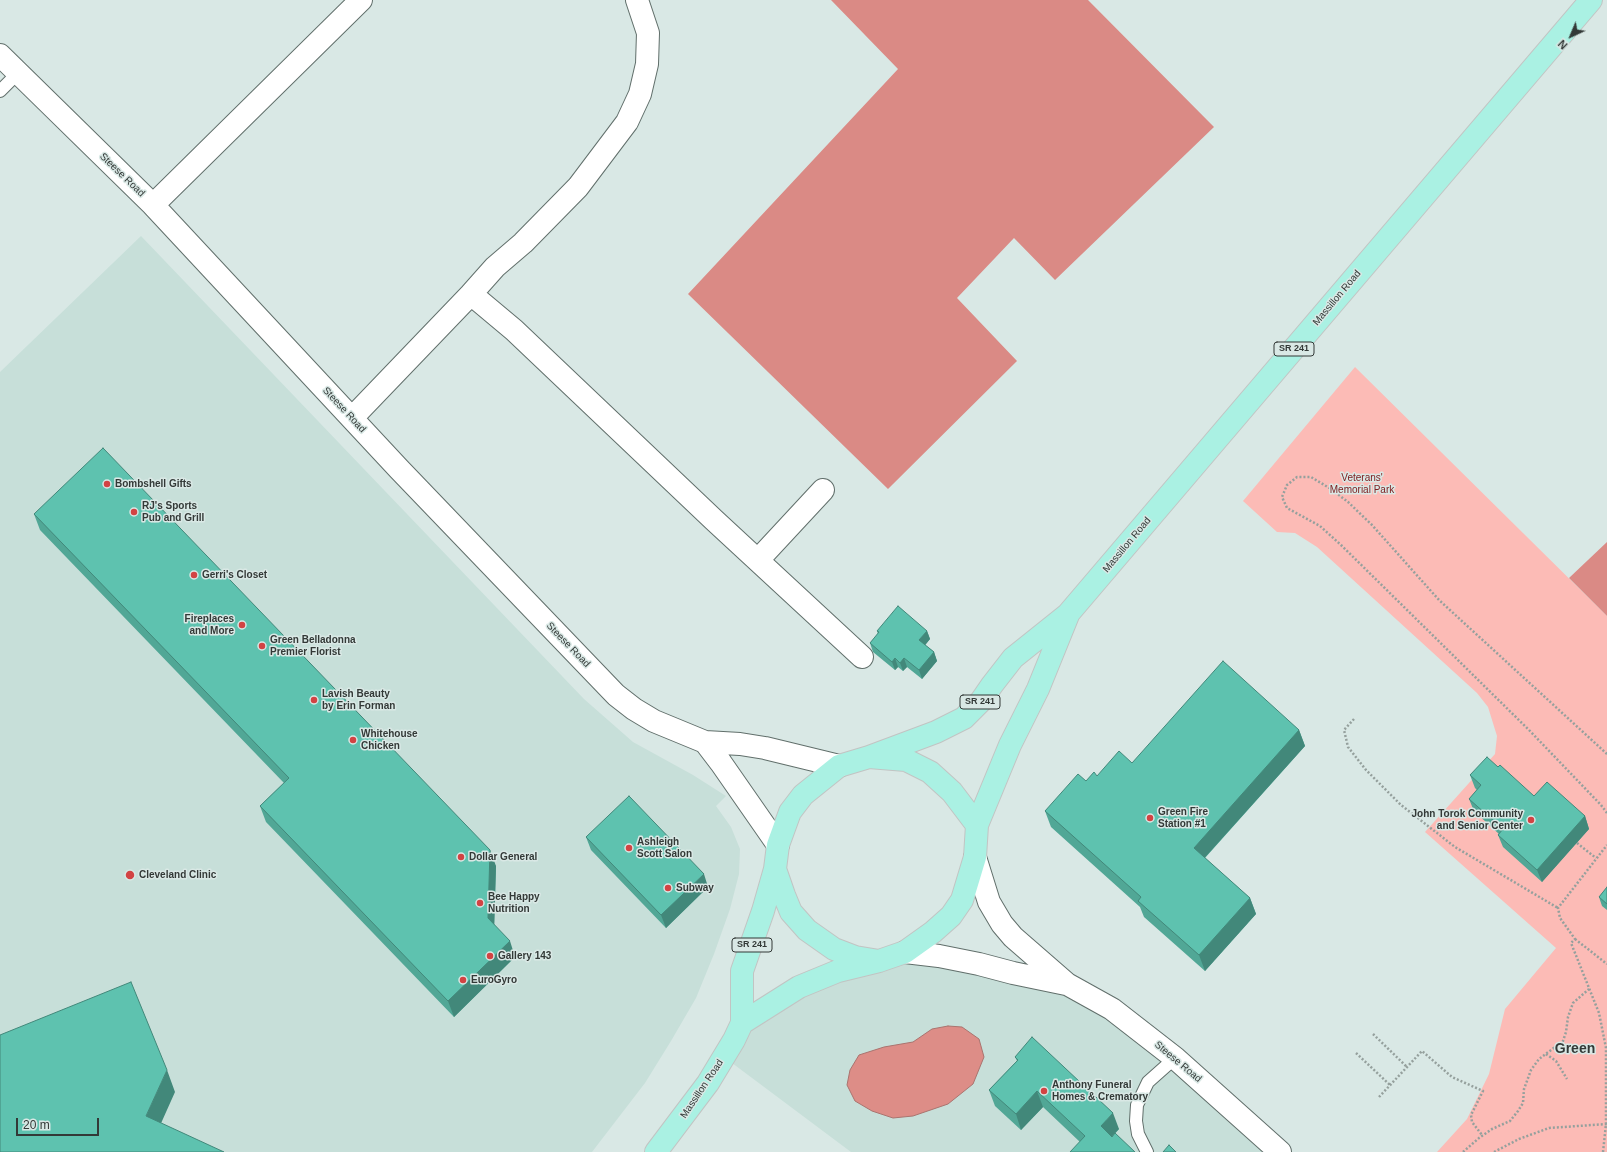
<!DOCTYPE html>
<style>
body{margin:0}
#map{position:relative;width:1607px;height:1152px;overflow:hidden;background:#d9e8e5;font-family:Helvetica,sans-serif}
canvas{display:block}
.north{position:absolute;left:1551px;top:16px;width:40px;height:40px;-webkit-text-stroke:3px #d9e8e5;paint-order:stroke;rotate:224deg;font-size:11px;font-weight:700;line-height:16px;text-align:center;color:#333937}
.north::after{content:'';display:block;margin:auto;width:14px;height:18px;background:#333937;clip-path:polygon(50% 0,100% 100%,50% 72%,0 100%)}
.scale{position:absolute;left:16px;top:1118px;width:83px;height:18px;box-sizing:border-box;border:2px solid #333937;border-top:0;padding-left:5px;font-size:12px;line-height:14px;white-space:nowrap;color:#333937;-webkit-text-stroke:3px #d9e8e5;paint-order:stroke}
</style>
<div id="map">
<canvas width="1607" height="1152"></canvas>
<div class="north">N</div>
<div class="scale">20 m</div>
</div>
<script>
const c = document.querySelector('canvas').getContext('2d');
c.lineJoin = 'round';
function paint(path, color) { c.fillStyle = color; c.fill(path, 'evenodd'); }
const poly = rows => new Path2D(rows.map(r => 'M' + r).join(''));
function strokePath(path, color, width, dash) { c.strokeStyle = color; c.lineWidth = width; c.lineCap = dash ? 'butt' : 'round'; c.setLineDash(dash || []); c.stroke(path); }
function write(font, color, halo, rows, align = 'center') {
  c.font = font + ' Helvetica,sans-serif'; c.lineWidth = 3; c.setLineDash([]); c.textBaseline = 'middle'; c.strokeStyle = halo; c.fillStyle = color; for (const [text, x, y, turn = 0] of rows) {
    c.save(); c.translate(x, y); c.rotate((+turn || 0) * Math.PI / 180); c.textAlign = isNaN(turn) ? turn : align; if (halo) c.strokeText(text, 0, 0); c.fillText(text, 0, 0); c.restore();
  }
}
const built = poly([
 [141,236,584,699,633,742,693,775,726,796,716,806,731,827,740,849,739,874,730,909,714,954,696,998,671,1041,645,1083,592,1152,0,1152,0,372],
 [905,952,1067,984,1280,1152,851,1152,724,1057,742,1023]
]);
const green = poly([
 [1355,367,1607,616,1607,1152,1437,1152,1467,1119,1489,1074,1505,1009,1556,948,1425,832,1495,754,1497,736,1488,707,1477,693,1317,547,1295,533,1277,532,1243,501]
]);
const forest = poly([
 [831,0,1088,0,1214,127,1055,280,1014,238,957,298,1017,361,888,489,688,294,898,69],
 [1607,542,1607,616,1569,578]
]);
const water = poly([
 [948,1026,962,1027,979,1039,984,1057,973,1084,948,1104,913,1116,893,1118,872,1111,855,1101,847,1085,850,1070,859,1055,884,1047,913,1042,932,1029,948,1026]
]);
const path = poly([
 [1354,719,1344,730,1348,747,1366,770,1401,805,1455,847,1558,908],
 [1607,754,1439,600,1372,525,1348,502,1331,489,1311,477,1297,477,1287,485,1282,497,1287,508,1320,526,1341,545,1529,730,1601,805,1607,813],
 [1577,843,1596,858],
 [1575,939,1607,964],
 [1373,1034,1407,1067],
 [1356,1053,1390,1085],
 [1546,1054,1556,1061,1567,1079],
 [1379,1097,1422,1051,1452,1077,1483,1091,1471,1115,1472,1122,1482,1135],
 [1463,1152,1479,1138,1492,1129,1510,1121,1518,1111,1523,1103,1524,1089,1531,1070,1539,1059,1563,1041,1566,1032,1568,1017,1573,1003,1589,989],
 [1494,1152,1519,1139,1549,1128,1607,1124],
 [1603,1152,1606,1124,1606,1048,1599,1013,1571,943,1575,939,1560,918,1558,908,1607,845]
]);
const service = poly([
 [0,91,18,73],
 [1147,1152,1138,1134,1136,1121,1137,1105,1148,1082,1175,1058]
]);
const minor = poly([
 [0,55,153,205,399,469,616,695,634,709,654,721,705,742,740,744,765,748,839,766],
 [153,205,361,0],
 [471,294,514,330,714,520,862,657],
 [352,418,471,294,495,267,523,243,578,187,627,122,640,94,647,64,648,33,637,0],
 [758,560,823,490],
 [705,742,721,763,778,845]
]);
const tertiary = poly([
 [975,857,989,902,1002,924,1013,937,1067,984,1112,1009,1175,1058,1280,1152],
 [905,952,939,956,979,964,1013,973,1066,984]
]);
const primary = poly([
 [869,757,936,732,964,718,981,701,992,685,1013,658,1068,614,1591,0],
 [977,825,1010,745,1038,689,1068,615],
 [742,1023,799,987,838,971,879,961,905,952,933,932,951,916,962,900,975,857,977,825,952,792,930,772,906,760,869,757,839,766,803,795,790,812,778,845,775,869,784,895,791,912,807,930,834,949,855,957,879,961],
 [656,1152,708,1083,734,1040,742,1023,742,971,763,911,775,869]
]);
const wall = poly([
 [34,514,496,866,494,925,515,957,454,1017,266,822,260,806,284,783,40,530],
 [877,631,927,631,930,639,925,645,934,652,937,661,922,679,907,667,903,671,898,667,895,670,873,652,870,643,878,634],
 [1299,730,1305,746,1205,858,1250,898,1256,914,1205,971,1144,917,1140,907,1051,827,1045,811,1086,781,1097,776,1132,763],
 [1470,775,1534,796,1585,816,1589,829,1542,882,1503,847,1498,835,1499,834,1474,811,1469,799,1477,790,1475,788],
 [586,837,708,887,666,928,591,850],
 [1607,887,1607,910,1602,906,1599,897],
 [1015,1057,1119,1129,1112,1137,1135,1152,1080,1142,1043,1107,1021,1130,995,1106,989,1090,1017,1061]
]);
const shadedWall = poly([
 [927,631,930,639,922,649,919,640],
 [934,652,937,661,922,679,919,670],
 [895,658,898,667,895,670,892,662],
 [904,658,907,667,903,671,900,663],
 [1299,730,1305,746,1199,864,1194,848],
 [1585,816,1589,829,1542,882,1537,870],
 [490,850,496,866,494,935,488,918],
 [704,874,708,887,666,928,661,915],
 [1250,898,1256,914,1205,971,1199,955],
 [510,941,515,957,454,1017,448,1001],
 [167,1070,175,1092,154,1139,146,1116],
 [1037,1091,1043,1107,1021,1130,1016,1114],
 [1113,1113,1119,1129,1106,1142,1101,1126]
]);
const building = poly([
 [103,448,490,850,488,918,510,941,448,1001,260,806,289,778,34,514,103,448],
 [898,606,927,631,919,640,934,652,919,670,904,658,900,663,895,658,892,662,870,643,879,632,877,631,898,606],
 [1223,661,1299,730,1194,848,1250,898,1199,955,1138,901,1141,897,1045,811,1078,774,1086,781,1094,772,1097,776,1119,751,1132,763,1223,661],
 [1487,757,1498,767,1500,765,1534,796,1547,782,1585,816,1537,870,1498,835,1503,829,1469,799,1481,785,1470,775,1487,757],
 [629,796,704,874,661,915,586,837,629,796],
 [1607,887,1607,904,1599,897,1607,887],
 [131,982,167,1070,146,1116,224,1152,0,1152,0,1035,131,982],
 [1032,1037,1113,1113,1101,1126,1112,1137,1115,1133,1135,1152,1070,1152,1085,1136,1037,1091,1016,1114,989,1090,1018,1060,1015,1057,1032,1037],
 [1169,1145,1176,1152,1163,1152,1169,1145]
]);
const markers = [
 [107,484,4,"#d24343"],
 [134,512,4,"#d24343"],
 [194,575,4,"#d24343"],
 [242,625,4,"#d24343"],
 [262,646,4,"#d24343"],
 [314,700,4,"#d24343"],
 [353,740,4,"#d24343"],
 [1150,818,4,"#d24343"],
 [1531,820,4,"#d24343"],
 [629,848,4,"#d24343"],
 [461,857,4,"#d24343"],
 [130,875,5,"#d24343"],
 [668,888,4,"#d24343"],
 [480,903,4,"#d24343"],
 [490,956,4,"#d24343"],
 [463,980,4,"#d24343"],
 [1044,1091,4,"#d24343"]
];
const shields = [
 [1294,349,40],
 [980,702,40],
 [752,945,40]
];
const shieldNames = [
 ["SR 241",1294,349],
 ["SR 241",980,702],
 ["SR 241",752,945]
];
const streetNames = [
 ["Steese Road",122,175,44],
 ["Massillon Road",1337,298,-50],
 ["Steese Road",344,410,47],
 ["Massillon Road",1127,545,-50],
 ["Steese Road",568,645,46],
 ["Steese Road",1178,1062,40],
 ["Massillon Road",702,1089,-56]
];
const parkNames = [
 ["Veterans'",1362,478],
 ["Memorial Park",1362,490]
];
const poiNames = [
 ["Bombshell Gifts",115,484],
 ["RJ's Sports",142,506],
 ["Pub and Grill",142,518],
 ["Gerri's Closet",202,575],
 ["Fireplaces",234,619,"right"],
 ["and More",234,631,"right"],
 ["Green Belladonna",270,640],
 ["Premier Florist",270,652],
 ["Lavish Beauty",322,694],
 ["by Erin Forman",322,706],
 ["Whitehouse",361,734],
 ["Chicken",361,746],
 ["Green Fire",1158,812],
 ["Station #1",1158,824],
 ["John Torok Community",1523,814,"right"],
 ["and Senior Center",1523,826,"right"],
 ["Ashleigh",637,842],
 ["Scott Salon",637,854],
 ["Dollar General",469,857],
 ["Cleveland Clinic",139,875],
 ["Subway",676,888],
 ["Bee Happy",488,897],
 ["Nutrition",488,909],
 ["Gallery 143",498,956],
 ["EuroGyro",471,980],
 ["Anthony Funeral",1052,1085],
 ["Homes & Crematory",1052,1097]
];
const districtNames = [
 ["Green",1575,1049]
];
paint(built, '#c7dfd9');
paint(green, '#fcbbb6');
paint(forest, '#da8a85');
paint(water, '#dd8d87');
strokePath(water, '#aa746f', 1);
strokePath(service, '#616f6b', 14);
strokePath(minor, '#616f6b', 24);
strokePath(tertiary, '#616f6b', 24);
strokePath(primary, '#c2c4c3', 24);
strokePath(path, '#95a09d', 2.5, [2, 2]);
strokePath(service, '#fff', 12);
strokePath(minor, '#fff', 22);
strokePath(tertiary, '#fff', 22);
strokePath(primary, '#aaf1e3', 22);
paint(wall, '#51a796');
paint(shadedWall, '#42887a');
paint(building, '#5ec2af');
strokePath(building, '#42887a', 1);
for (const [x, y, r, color] of markers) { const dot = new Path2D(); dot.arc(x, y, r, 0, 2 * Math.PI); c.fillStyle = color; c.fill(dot); strokePath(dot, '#d9e8e5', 1.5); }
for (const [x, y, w] of shields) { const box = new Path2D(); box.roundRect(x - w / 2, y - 7, w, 14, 3); c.fillStyle = '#d9e8e5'; c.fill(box); strokePath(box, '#333937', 1); }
write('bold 9px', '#333937', null, shieldNames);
write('10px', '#333937', '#d9e8e5', streetNames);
write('10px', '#7e2022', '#d9e8e5', parkNames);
write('bold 10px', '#333937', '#d9e8e5', poiNames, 'left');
write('bold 14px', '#333937', '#d9e8e5', districtNames);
</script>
